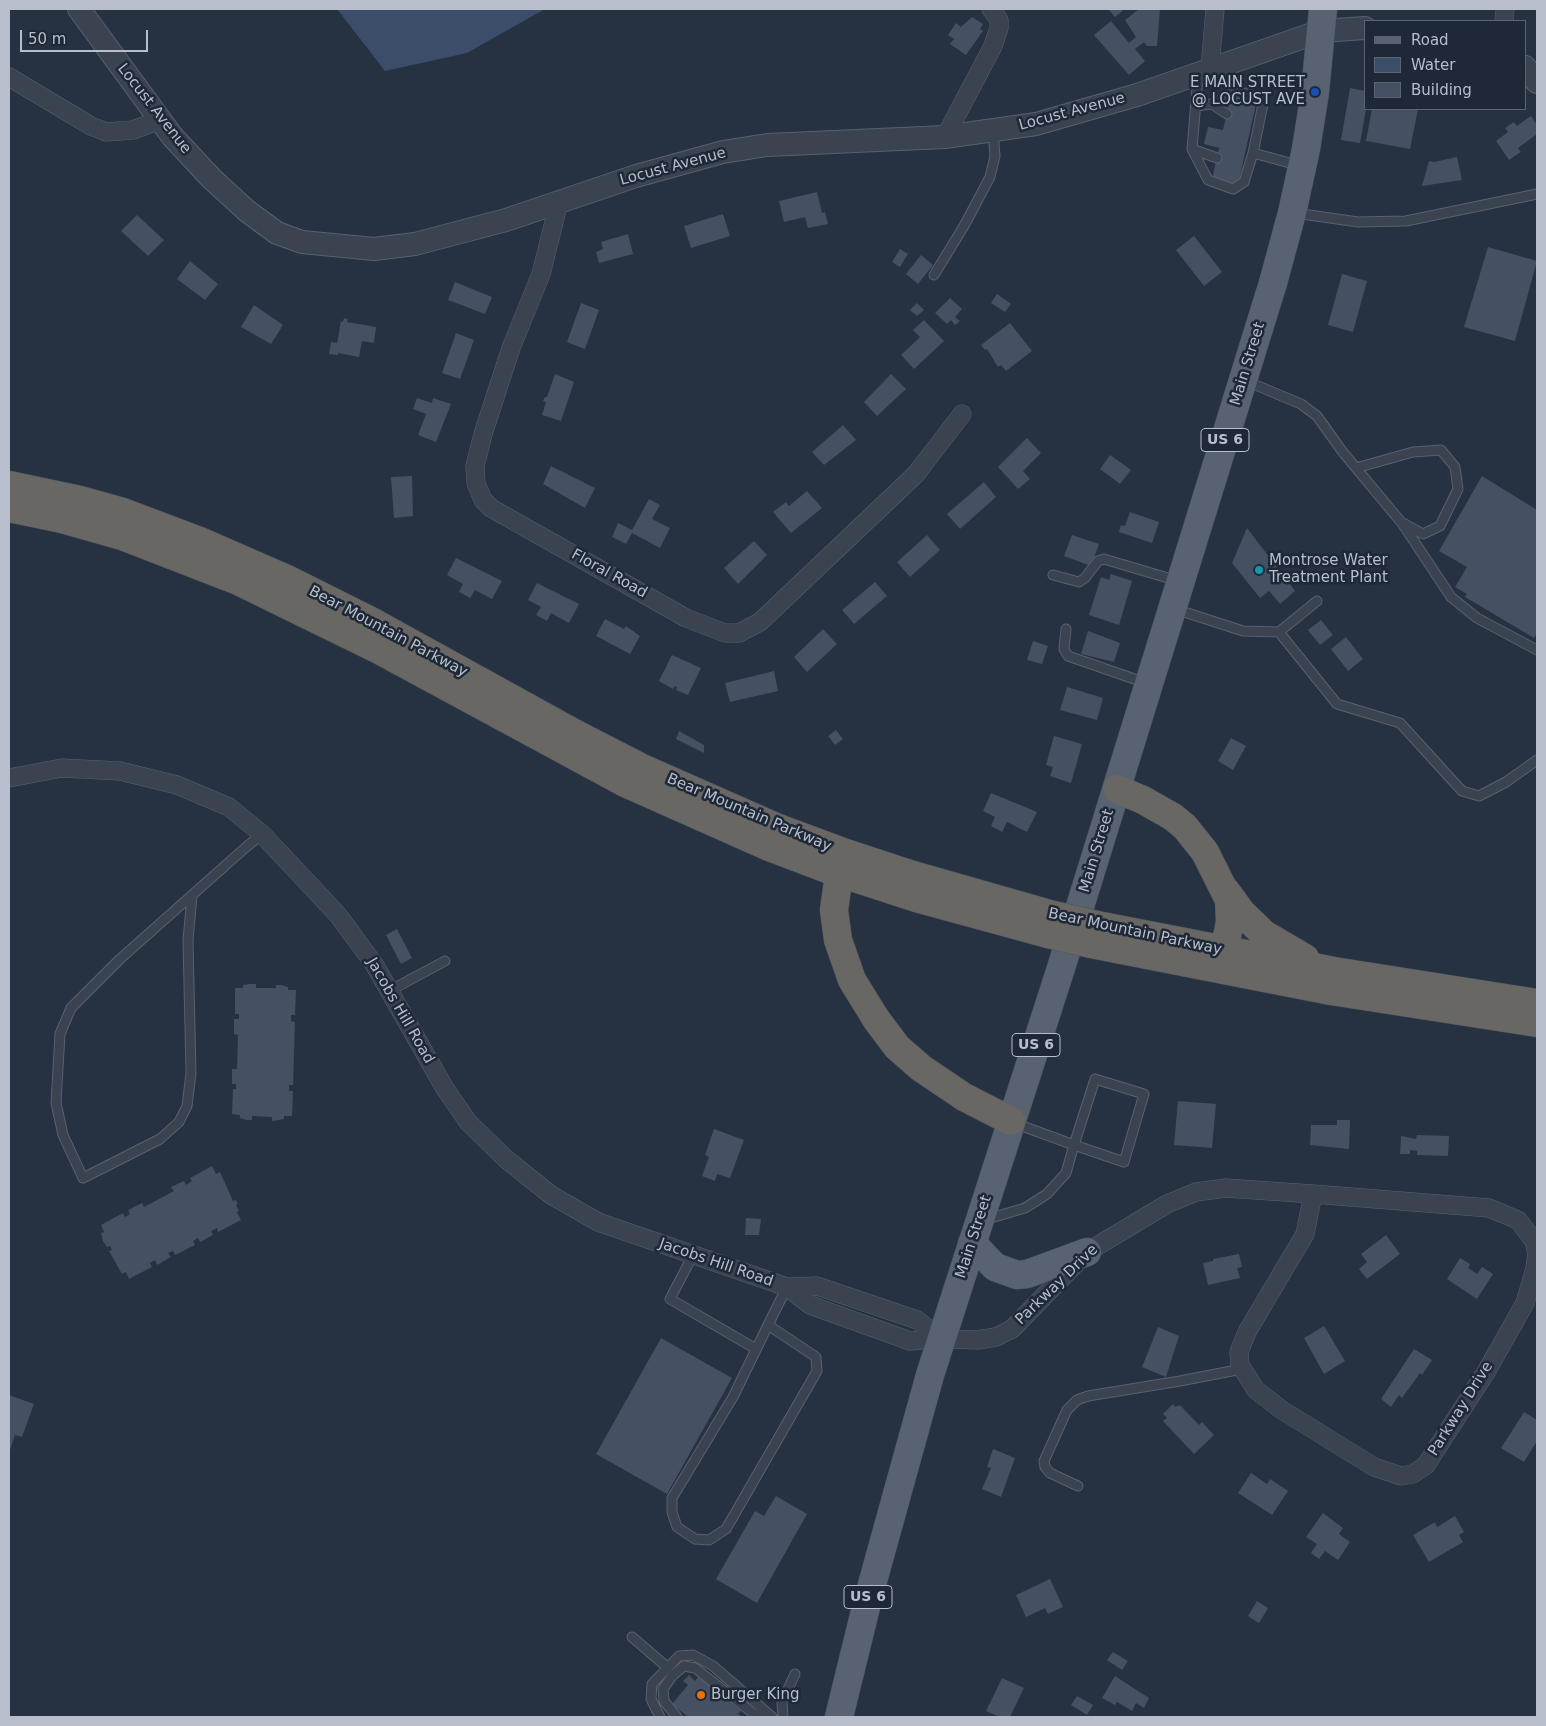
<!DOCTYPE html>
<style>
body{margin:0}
#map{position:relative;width:1546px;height:1726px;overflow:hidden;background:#263141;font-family:"DejaVu Sans",sans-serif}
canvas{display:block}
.frame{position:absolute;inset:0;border:10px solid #b8becb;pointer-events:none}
.legend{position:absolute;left:1364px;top:20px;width:162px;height:90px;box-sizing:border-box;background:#1f2837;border:1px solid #5c6472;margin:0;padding:6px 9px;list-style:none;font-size:15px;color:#b8becb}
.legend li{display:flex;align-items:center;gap:10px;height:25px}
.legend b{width:25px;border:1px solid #5c6472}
.scale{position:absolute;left:20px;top:30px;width:128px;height:22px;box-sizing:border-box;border:2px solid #b8becb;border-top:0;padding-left:6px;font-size:15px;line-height:18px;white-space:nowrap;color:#b8becb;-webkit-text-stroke:4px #1f2837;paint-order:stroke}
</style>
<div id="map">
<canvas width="1546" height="1726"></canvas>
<div class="frame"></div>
<ul class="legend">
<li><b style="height:6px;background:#596271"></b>Road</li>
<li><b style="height:14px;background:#3c4d6a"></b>Water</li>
<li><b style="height:14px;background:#455163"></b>Building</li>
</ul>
<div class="scale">50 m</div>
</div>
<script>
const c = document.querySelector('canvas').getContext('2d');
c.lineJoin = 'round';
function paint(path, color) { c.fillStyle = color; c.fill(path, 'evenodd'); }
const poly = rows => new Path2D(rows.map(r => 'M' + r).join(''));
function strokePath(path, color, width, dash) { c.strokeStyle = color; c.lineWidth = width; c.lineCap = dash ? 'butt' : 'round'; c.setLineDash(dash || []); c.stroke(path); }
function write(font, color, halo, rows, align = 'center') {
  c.font = font + ' "DejaVu Sans",sans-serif'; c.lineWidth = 5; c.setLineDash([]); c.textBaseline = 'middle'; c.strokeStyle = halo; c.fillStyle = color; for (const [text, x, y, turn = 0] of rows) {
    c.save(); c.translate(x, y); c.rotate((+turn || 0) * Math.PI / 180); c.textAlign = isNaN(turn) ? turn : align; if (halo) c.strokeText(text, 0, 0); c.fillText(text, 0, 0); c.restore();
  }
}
const water = poly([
 [337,9,545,9,467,53,385,71]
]);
const building = poly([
 [1108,9,1125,9,1115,17],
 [1139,9,1160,9,1157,46,1147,46,1144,42,1135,49,1145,61,1129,75,1094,35,1111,21,1129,43,1136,37,1125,20],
 [972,17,983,24,980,29,983,31,966,55,950,44,954,39,948,35,956,23,961,27],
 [1350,88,1365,91,1366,109,1360,143,1341,140],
 [1230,98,1256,104,1238,185,1212,179,1219,148,1204,144,1208,127,1223,130],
 [1372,109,1418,109,1410,149,1366,141],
 [1531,116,1537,125,1537,134,1518,148,1521,152,1509,160,1496,141,1508,132,1505,128,1514,122,1517,126],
 [1457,157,1462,180,1422,186,1429,161,1434,162],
 [817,192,822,213,825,212,828,224,808,228,805,217,784,222,779,201],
 [723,214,730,236,691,248,684,226],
 [137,215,164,240,148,256,121,231],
 [628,234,633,254,599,263,596,252,603,249,601,242],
 [1194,236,1222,272,1204,286,1176,250],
 [1488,247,1537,261,1515,341,1464,327],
 [900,249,908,254,900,267,892,262],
 [921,255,933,265,918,284,906,274],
 [190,261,218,284,205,300,177,279],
 [1342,274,1367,281,1353,332,1328,325],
 [455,282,492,297,485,314,448,300],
 [997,294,1011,304,1005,312,991,303],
 [950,298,962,309,955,317,960,321,955,325,951,320,947,324,935,313],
 [581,303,599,310,585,349,567,342],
 [917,303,924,310,917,316,910,310],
 [254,305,283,325,271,344,241,327],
 [344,318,348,319,347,322,376,327,374,343,362,341,359,357,338,353,338,355,329,354,331,342,337,343,341,321,343,322],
 [924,320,944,341,914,369,901,355,920,337,913,330],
 [1010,323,1032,351,1006,371,1001,365,998,367,987,349,985,350,981,345],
 [456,333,474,340,460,379,442,373],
 [555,374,574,382,561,421,542,415,546,402,543,401,545,397,547,397],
 [891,374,906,389,877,416,864,402],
 [417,398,432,403,433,398,451,404,436,442,418,435,426,414,413,409],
 [843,425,856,440,824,465,812,452],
 [1027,438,1041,453,1023,471,1030,479,1018,489,998,467],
 [1110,455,1131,470,1120,484,1100,469],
 [551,466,595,488,585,508,543,484],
 [412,476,413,516,394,518,391,477],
 [1482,476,1537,510,1537,633,1534,638,1465,597,1467,594,1455,587,1467,567,1439,551],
 [984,482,996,497,960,529,947,514],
 [807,491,822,508,791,533,773,512,786,502,789,506],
 [649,499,660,505,652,519,670,528,660,548,632,533,626,544,612,537,618,523,632,530],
 [1130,512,1159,522,1152,543,1119,532,1121,525,1125,526],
 [1247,528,1295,591,1280,604,1269,591,1260,598,1232,563],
 [927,535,940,550,910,577,897,562],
 [1072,535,1099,544,1091,566,1064,556],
 [754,541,767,555,738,584,724,568],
 [456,558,502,581,492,599,475,590,470,598,459,592,463,584,447,575],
 [1111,574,1132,581,1119,625,1089,615,1101,577,1109,580],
 [875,582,887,596,854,624,842,610],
 [537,583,579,604,569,623,551,613,547,621,536,615,541,607,528,600],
 [605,619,624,629,626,626,640,636,630,654,596,636],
 [1321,620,1333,635,1320,645,1308,630],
 [823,629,837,644,807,672,794,657],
 [1088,631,1120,643,1114,662,1081,654],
 [1346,637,1363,659,1348,671,1331,649],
 [1033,641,1048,646,1042,664,1027,660],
 [672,655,701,668,688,695,676,690,677,687,675,686,673,689,659,681],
 [774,671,778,691,730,702,725,683],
 [1067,687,1103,698,1097,720,1060,710],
 [836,730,843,739,835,745,828,736],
 [679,731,704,745,704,753,676,739],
 [1054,736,1082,744,1071,783,1050,776,1053,767,1046,765],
 [1231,738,1246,746,1233,770,1218,761],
 [991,793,1037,812,1027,832,1007,822,1002,832,991,826,995,817,983,811],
 [397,929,412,958,401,964,386,935],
 [250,984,256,984,256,988,276,988,276,985,281,985,288,987,288,990,296,990,295,1015,291,1015,291,1021,295,1022,293,1085,289,1085,289,1091,293,1091,292,1116,284,1116,284,1119,272,1121,272,1117,252,1116,252,1120,247,1120,240,1118,240,1115,232,1114,233,1089,236,1089,236,1084,232,1084,232,1069,237,1069,238,1035,234,1034,234,1019,239,1019,239,1014,235,1014,235,988,243,988,243,985],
 [1178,1101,1216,1104,1212,1148,1174,1145],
 [1337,1120,1350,1120,1349,1149,1310,1145,1311,1125,1337,1125],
 [714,1129,744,1140,730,1178,717,1174,715,1181,702,1176,709,1157,705,1155],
 [1417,1135,1449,1136,1448,1156,1417,1155,1417,1151,1410,1150,1410,1154,1400,1154,1401,1136,1416,1139],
 [212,1166,216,1174,220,1172,233,1201,236,1200,238,1204,236,1205,239,1211,237,1212,241,1220,218,1232,217,1228,211,1231,213,1235,200,1242,198,1238,193,1241,195,1245,175,1255,173,1251,168,1253,171,1257,157,1265,155,1260,150,1263,152,1267,129,1279,126,1272,122,1274,109,1251,112,1250,110,1246,107,1247,103,1241,101,1233,104,1232,101,1225,123,1213,125,1217,130,1214,128,1210,142,1203,144,1207,174,1191,171,1187,184,1181,186,1185,192,1181,190,1178],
 [746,1218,761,1219,759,1235,745,1235],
 [1386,1235,1400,1254,1367,1279,1359,1269,1367,1262,1361,1254],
 [1239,1254,1242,1267,1237,1268,1240,1278,1208,1285,1203,1263,1213,1261,1213,1259],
 [1460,1258,1470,1264,1468,1268,1477,1274,1482,1267,1493,1274,1477,1299,1447,1279],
 [1324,1326,1345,1361,1324,1374,1304,1338],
 [1158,1327,1179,1336,1166,1377,1142,1367],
 [661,1338,732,1378,667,1494,596,1454],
 [1414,1349,1432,1360,1422,1375,1420,1373,1402,1398,1399,1395,1391,1407,1381,1399],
 [9,1395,34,1404,22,1437,15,1435,9,1453],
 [1173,1404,1175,1407,1180,1405,1199,1425,1202,1422,1214,1435,1194,1454,1163,1421,1167,1418,1163,1414],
 [1524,1412,1537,1420,1537,1441,1524,1462,1501,1448],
 [993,1449,1015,1458,1001,1497,982,1489,991,1468,987,1467],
 [1251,1473,1267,1484,1270,1479,1288,1491,1272,1515,1238,1493],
 [776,1496,807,1514,757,1603,716,1579,755,1511,764,1516],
 [1323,1513,1343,1528,1339,1534,1350,1542,1338,1560,1325,1551,1319,1559,1311,1553,1317,1544,1306,1537],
 [1455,1516,1464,1532,1459,1535,1463,1542,1429,1562,1413,1535,1435,1522,1437,1527],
 [1050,1579,1063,1607,1048,1614,1045,1608,1026,1617,1016,1595],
 [1257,1601,1268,1608,1259,1623,1248,1616],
 [1113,1652,1128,1661,1122,1670,1107,1660],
 [689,1675,695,1681,699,1676,741,1711,738,1714,742,1717,688,1717,672,1704,688,1685,683,1681],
 [1115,1676,1149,1698,1144,1708,1136,1703,1132,1711,1117,1702,1115,1705,1102,1698],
 [1002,1678,1024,1688,1010,1717,1000,1717,986,1711],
 [1077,1696,1093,1705,1087,1715,1071,1705]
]);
const service = poly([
 [1212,104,1227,114],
 [1196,106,1212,104,1231,94,1248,93,1263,104,1253,153,1244,182,1233,189,1208,180,1192,149,1198,76],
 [1192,149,1217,158],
 [1253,153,1301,166],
 [1295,213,1358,222,1406,221,1537,194],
 [934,275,964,226,990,177,995,156,993,131],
 [1246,381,1301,404,1317,416,1342,451,1356,468,1401,522,1423,534,1440,526,1458,489,1455,467,1441,450,1413,452,1356,468],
 [1402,523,1451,597,1477,618,1537,650],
 [1053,575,1079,582,1085,578,1098,561,1104,559,1178,581],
 [1175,609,1243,631,1279,632,1317,601],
 [1066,629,1064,649,1068,656,1146,683],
 [1279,632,1337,704,1400,723,1462,791,1479,796,1506,782,1537,760],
 [192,896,188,940,191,1073,187,1106,179,1122,160,1139,83,1178,63,1135,56,1103,60,1034,71,1008,120,959,245,848,262,834],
 [389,991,445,961],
 [1095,1079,1144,1094,1124,1162,1074,1145,1095,1079],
 [984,1220,1025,1208,1047,1194,1066,1173,1074,1145,1014,1123],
 [693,1255,670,1299,756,1349],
 [768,1325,816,1357,817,1371,726,1529,709,1540,695,1539,677,1527,672,1512,672,1498,733,1397,768,1325,787,1287],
 [1078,1486,1050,1473,1045,1467,1044,1461,1067,1410,1077,1400,1088,1396,1180,1381,1242,1369],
 [632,1637,667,1667],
 [660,1717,651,1699,652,1684,679,1656,693,1655,713,1666,772,1717],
 [677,1717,664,1701,663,1689,672,1676,684,1666,695,1668,754,1714,770,1716],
 [783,1717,782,1702,795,1674]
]);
const minor = poly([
 [1504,21,1505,9],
 [1210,68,1215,9],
 [9,77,91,126,106,132,133,130,160,120],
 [945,137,993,46,999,28,999,20,991,9],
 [559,202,541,274,511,348,483,434,475,466,476,483,483,500,491,508,686,618,725,633,739,633,760,622,916,474,962,414],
 [9,778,62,768,120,771,177,785,229,807,262,834,338,915,374,964,444,1087,468,1122,506,1159,551,1195,598,1222,787,1287,810,1305,910,1341,942,1339,977,1340,996,1337,1012,1329,1087,1252,1167,1204,1196,1192,1226,1188,1313,1194],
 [1313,1194,1489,1208,1518,1220,1534,1241,1537,1253,1535,1268,1525,1303,1486,1372,1426,1465,1413,1474,1401,1476,1374,1467,1282,1410,1256,1390,1240,1365,1239,1352,1247,1332,1305,1234,1313,1194],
 [787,1287,817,1286,917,1320,942,1339]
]);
const tertiary = poly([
 [79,9,172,136,211,178,247,211,277,233,302,242,374,249,415,244,506,220,636,176,723,152,767,145,945,137,1036,124,1137,95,1321,31,1365,28],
 [1525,67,1537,82]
]);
const primary = poly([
 [972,1243,995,1267,1017,1275,1027,1274,1087,1252],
 [839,1717,868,1599,930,1375,1061,968,1273,283,1292,213,1306,149,1315,92,1323,9]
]);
const trunk = poly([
 [9,485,80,500,123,512,200,541,287,579,371,621,574,733,640,767,776,827,846,853,913,875,1053,915],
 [9,508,62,519,122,536,238,581,379,650,625,783,769,847,827,869,916,898,1048,934],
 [1117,789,1143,800,1173,817,1185,827,1205,852,1229,900,1230,922,1224,951],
 [839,874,834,910,838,940,852,980,876,1019,897,1047,921,1068,964,1097,1011,1121],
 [1226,891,1242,913,1264,934,1305,958],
 [1097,925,1334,971,1537,1003],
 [1091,944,1331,991,1537,1023]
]);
const trunkBridge = poly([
 [1053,915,1097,925],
 [1048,934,1091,944]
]);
const markers = [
 [1315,92,5,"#1a4fb4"],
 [1259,570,5,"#0f9aa8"],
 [701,1695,5,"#e8710a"]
];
const shields = [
 [1225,440,48],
 [1036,1045,48],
 [868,1597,48]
];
const shieldNames = [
 ["US 6",1225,440],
 ["US 6",1036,1045],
 ["US 6",868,1597]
];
const poiNames = [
 ["E MAIN STREET",1305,83,"right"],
 ["@ LOCUST AVE",1305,100,"right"],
 ["Montrose Water",1269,561],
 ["Treatment Plant",1269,578],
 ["Burger King",711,1695]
];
const streetNames = [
 ["Locust Avenue",154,109,52],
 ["Locust Avenue",1072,112,-15],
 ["Locust Avenue",673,167,-15],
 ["Main Street",1248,364,-73],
 ["Floral Road",609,574,29],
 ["Bear Mountain Parkway",388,632,28],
 ["Bear Mountain Parkway",749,813,23],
 ["Main Street",1097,851,-73],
 ["Bear Mountain Parkway",1135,932,12],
 ["Jacobs Hill Road",400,1011,60],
 ["Main Street",974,1237,-72],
 ["Jacobs Hill Road",716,1263,19],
 ["Parkway Drive",1057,1285,-44],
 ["Parkway Drive",1461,1409,-58]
];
paint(water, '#3c4d6a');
paint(building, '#455163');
strokePath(service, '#59616e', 11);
strokePath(minor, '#59616e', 19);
strokePath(tertiary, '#59616e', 24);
strokePath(primary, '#444c5a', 29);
strokePath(trunk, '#454e5c', 29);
strokePath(service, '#3b4351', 9);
strokePath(minor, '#3b4351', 18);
strokePath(tertiary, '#3b4351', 22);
strokePath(primary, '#596271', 28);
strokePath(trunk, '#686764', 28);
strokePath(trunkBridge, '#454e5c', 29, []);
strokePath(trunkBridge, '#686764', 28);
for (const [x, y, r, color] of markers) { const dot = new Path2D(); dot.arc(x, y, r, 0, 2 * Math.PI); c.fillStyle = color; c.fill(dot); strokePath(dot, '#1f2837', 2); }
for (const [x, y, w] of shields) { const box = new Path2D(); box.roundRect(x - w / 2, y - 11.5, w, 23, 4); c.fillStyle = '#1f2837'; c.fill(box); strokePath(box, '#b8becb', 1); }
write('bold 14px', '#b8becb', null, shieldNames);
write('15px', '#b8becb', '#1f2837', poiNames, 'left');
write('15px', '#b8becb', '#1f2837', streetNames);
</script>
